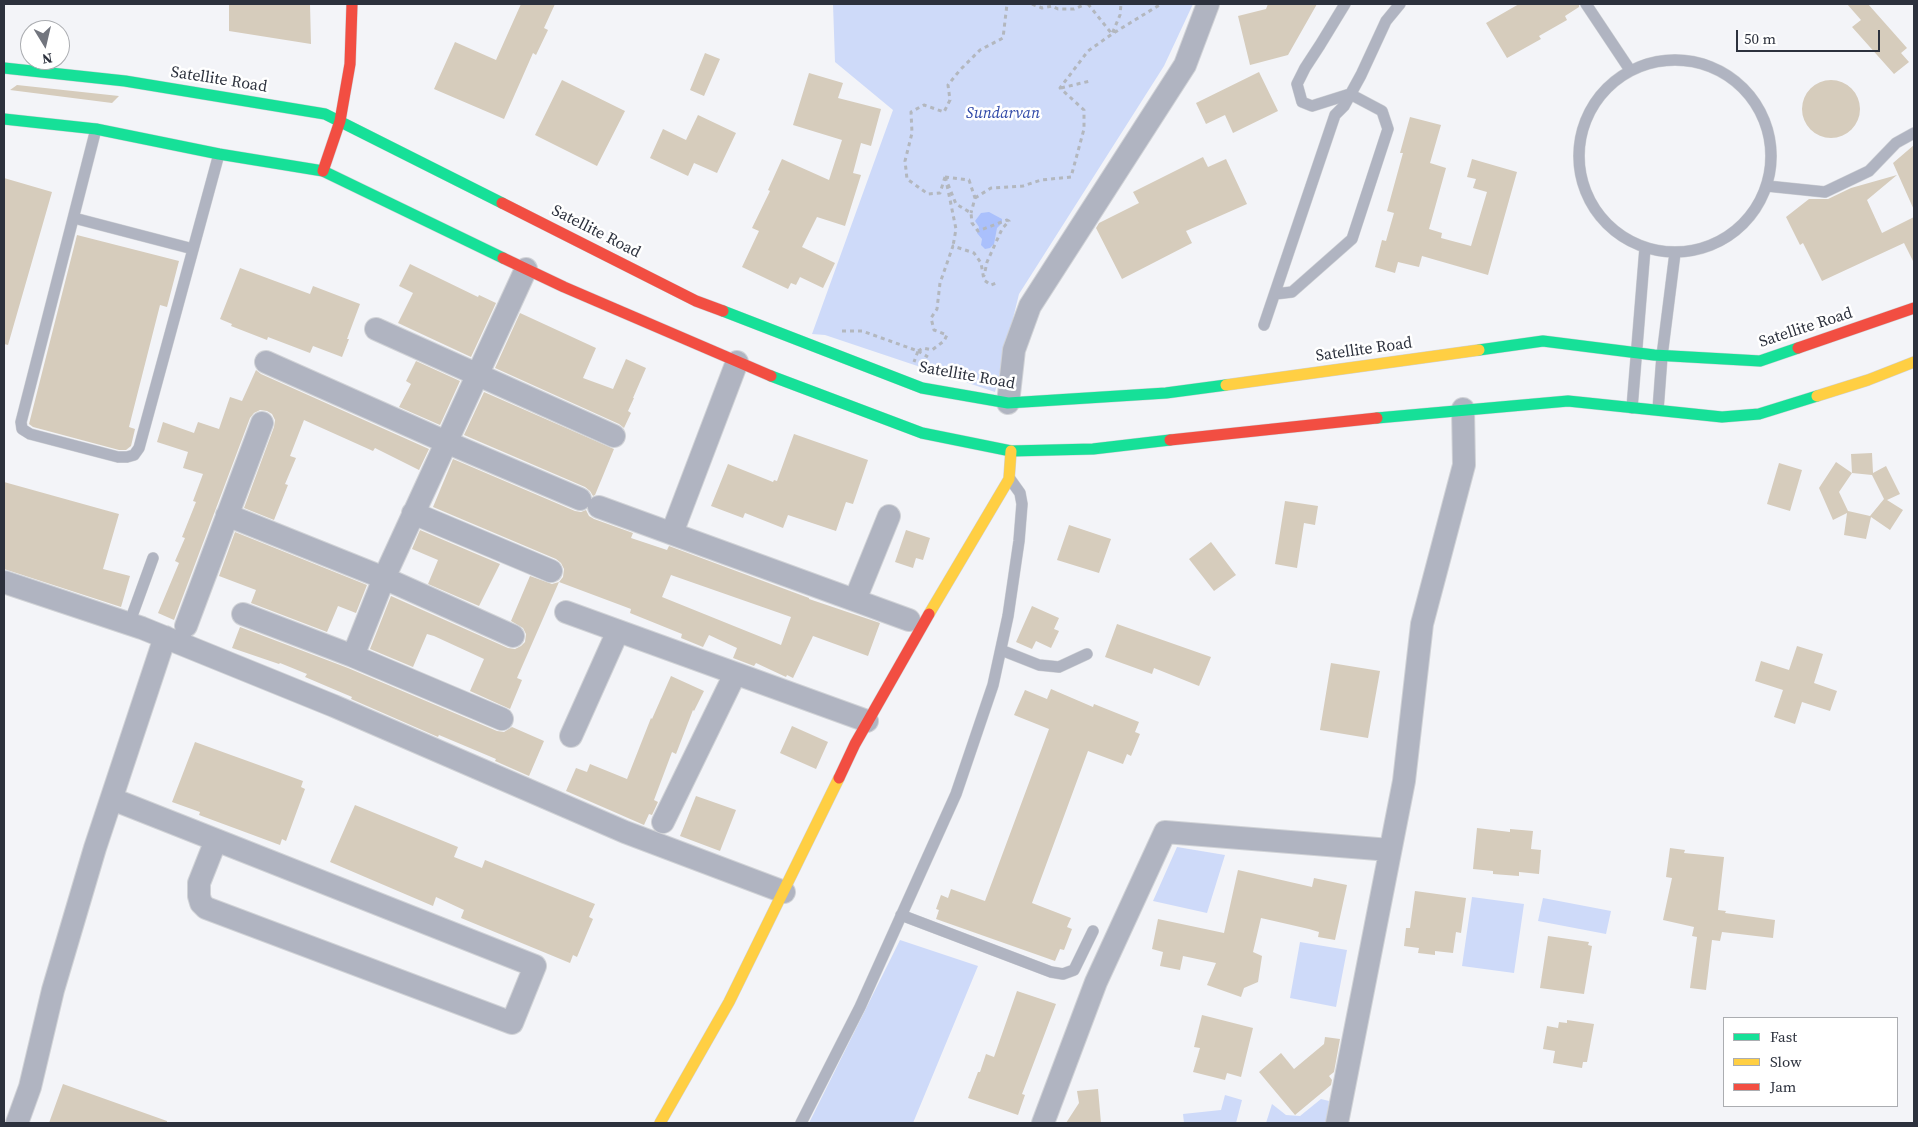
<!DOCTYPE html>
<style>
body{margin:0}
#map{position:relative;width:1918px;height:1127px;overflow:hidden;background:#f3f4f8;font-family:"Source Serif 4",serif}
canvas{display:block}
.frame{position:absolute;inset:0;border:5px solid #2c313d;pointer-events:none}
.legend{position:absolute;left:1723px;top:1017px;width:175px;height:90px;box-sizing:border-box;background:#fff;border:1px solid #abadb1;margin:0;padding:6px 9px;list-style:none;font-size:15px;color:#2c313d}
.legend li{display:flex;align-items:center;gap:10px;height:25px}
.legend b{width:25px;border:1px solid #abadb1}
.north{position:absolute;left:20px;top:20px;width:50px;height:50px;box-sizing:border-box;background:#fff;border:1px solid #abadb1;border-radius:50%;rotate:171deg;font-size:14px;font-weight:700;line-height:20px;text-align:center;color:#2c313d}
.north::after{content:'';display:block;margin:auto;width:18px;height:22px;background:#72757e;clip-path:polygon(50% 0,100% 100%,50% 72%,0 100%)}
.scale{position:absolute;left:1736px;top:30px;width:144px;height:22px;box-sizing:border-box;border:2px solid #2c313d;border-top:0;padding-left:6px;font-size:15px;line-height:18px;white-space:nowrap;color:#2c313d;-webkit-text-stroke:4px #fff;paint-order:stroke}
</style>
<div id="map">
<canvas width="1918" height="1127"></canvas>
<div class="frame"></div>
<ul class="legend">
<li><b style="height:6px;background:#16e098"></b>Fast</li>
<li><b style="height:6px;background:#ffcf43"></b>Slow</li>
<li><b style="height:6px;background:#f24e42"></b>Jam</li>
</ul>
<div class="north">N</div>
<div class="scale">50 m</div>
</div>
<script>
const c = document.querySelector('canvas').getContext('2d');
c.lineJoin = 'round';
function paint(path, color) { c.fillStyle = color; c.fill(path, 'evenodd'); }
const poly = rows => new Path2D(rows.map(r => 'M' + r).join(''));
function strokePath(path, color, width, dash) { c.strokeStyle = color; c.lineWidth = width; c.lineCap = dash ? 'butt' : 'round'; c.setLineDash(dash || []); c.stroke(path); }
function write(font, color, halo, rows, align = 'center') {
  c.font = font + ' "Source Serif 4",serif'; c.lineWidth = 5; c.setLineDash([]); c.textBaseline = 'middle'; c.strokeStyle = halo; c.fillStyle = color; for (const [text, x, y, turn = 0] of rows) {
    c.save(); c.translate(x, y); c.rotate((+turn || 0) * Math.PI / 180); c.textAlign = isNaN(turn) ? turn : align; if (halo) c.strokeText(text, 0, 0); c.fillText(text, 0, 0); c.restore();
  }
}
const green = poly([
 [833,4,1193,4,1164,66,1019,294,995,392,825,335,812,334,893,110,835,62],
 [1177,847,1225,855,1207,913,1153,901],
 [1472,897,1524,904,1514,973,1462,966],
 [1543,898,1611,911,1606,934,1538,921],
 [900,940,978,966,913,1123,809,1123],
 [1300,942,1347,950,1336,1007,1290,998],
 [1225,1095,1242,1100,1236,1123,1184,1123,1183,1114,1221,1110],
 [1321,1099,1329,1101,1326,1123,1266,1123,1272,1104,1286,1115,1300,1116]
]);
const water = poly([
 [989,212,1002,219,1002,223,997,228,994,244,990,248,985,249,981,245,982,239,977,233,979,227,975,221,981,213]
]);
const building = poly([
 [229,4,310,4,311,44,229,31],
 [521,4,555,4,544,28,548,30,536,55,533,53,504,119,434,89,455,42,496,60],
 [1268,4,1317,4,1288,55,1250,65,1238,16,1266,9],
 [1519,4,1579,4,1579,7,1565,16,1567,20,1539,36,1541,39,1507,58,1486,23],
 [1847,4,1868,4,1907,48,1901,53,1909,62,1894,74,1852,27,1861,20],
 [705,53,720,59,704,96,690,90],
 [1259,72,1278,111,1233,133,1225,115,1206,124,1196,103],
 [809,73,843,83,838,98,881,109,871,146,861,143,853,173,861,175,845,226,817,217,802,247,835,263,823,288,800,277,796,285,791,283,788,289,742,267,759,231,752,228,770,191,768,190,782,159,829,180,842,140,793,125],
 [562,80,625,111,597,166,535,135],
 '1802 109a29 29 0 1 1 58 0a29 29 0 1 1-58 0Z',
 [17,85,119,96,112,103,10,90],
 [698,115,736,133,717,173,694,163,688,176,650,158,663,129,686,140],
 [1410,117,1441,125,1430,163,1446,168,1429,229,1442,233,1441,238,1471,246,1487,192,1473,188,1476,179,1467,177,1472,159,1517,172,1488,275,1422,256,1419,267,1398,262,1395,273,1375,267,1382,240,1386,241,1394,213,1387,211,1403,153,1400,153],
 [1914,145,1914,210,1893,163],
 [1203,157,1208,167,1226,159,1247,204,1186,231,1192,243,1122,279,1096,228,1099,223,1139,203,1133,192],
 [1897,175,1867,200,1882,233,1914,217,1914,263,1904,243,1822,281,1803,243,1800,245,1786,217,1809,199,1828,199,1851,188],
 [4,178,52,192,8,345,4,344],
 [77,235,179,261,167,307,160,305,129,427,135,429,131,446,126,450,119,450,33,427,29,424],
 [410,264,478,297,479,295,496,303,471,357,398,323,413,293,399,286],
 [240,268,310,294,313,286,360,304,347,339,349,339,342,357,313,346,310,353,268,337,267,340,231,326,232,324,220,319],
 [520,313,596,348,583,378,613,389,626,359,646,368,633,398,634,398,628,411,631,413,624,428,619,424,495,368],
 [416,361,460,381,440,425,399,407,411,384,406,381],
 [256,370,261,374,429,449,419,470,375,448,373,451,304,420,290,456,296,458,285,484,288,485,274,520,244,508,274,427,275,420,272,414,267,411,260,410,254,413,250,418,174,620,158,613,179,563,175,561,185,538,182,537,196,502,193,501,203,474,183,468,188,452,157,442,163,422,194,433,198,422,219,429,230,397,242,401],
 [484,392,614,449,595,495,593,496,590,491,585,487,464,435],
 [794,434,868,460,853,504,846,502,836,531,788,515,783,528,745,513,743,518,711,506,728,464,773,482,774,480,777,481],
 [1872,453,1873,473,1886,466,1900,494,1887,500,1903,510,1890,530,1871,517,1866,539,1844,535,1847,513,1833,520,1819,488,1836,462,1852,473,1851,454],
 [1852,473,1872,475,1884,499,1870,516,1848,511,1839,492],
 [453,459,575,511,581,512,586,510,589,516,594,519,633,533,631,538,667,550,669,546,809,598,809,599,880,623,868,656,813,636,793,678,787,675,786,677,756,663,754,666,733,658,737,648,709,635,703,647,681,638,682,634,630,613,631,609,559,582,517,678,522,680,510,709,470,691,484,659,434,636,427,634,413,667,370,649,391,596,508,648,515,649,521,646,525,642,526,634,523,628,511,621,530,576,552,584,559,582,563,577,564,569,561,563,556,559,433,507],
 [671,575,791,617,781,645,662,597],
 [1779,463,1802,470,1790,511,1767,504],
 [4,482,119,514,103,569,130,576,121,607,4,569],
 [1285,501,1318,506,1315,525,1304,523,1297,568,1275,564],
 [1069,525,1111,539,1099,573,1057,560],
 [420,530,500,564,479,606,428,584,438,560,412,549],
 [906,530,930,538,923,560,916,558,913,568,895,562],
 [235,532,367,585,356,613,338,606,327,632,251,603,256,590,219,576],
 [1211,542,1236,575,1214,591,1189,559],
 [1032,606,1059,618,1054,629,1059,631,1051,648,1036,641,1032,649,1016,642],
 [1117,624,1211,657,1199,686,1154,668,1152,674,1105,657],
 [240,627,348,668,497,731,504,732,512,727,544,741,529,776,495,761,496,759,470,748,439,735,438,737,351,699,352,697,305,677,307,674,280,663,279,664,232,648],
 [1797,646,1823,654,1814,683,1837,691,1830,711,1802,702,1795,724,1774,717,1783,690,1755,681,1761,661,1789,670],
 [1331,663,1380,671,1368,738,1320,730],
 [671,676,704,691,694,711,693,710,676,754,672,752,654,800,658,802,652,815,649,814,644,825,566,791,576,768,587,772,590,764,627,779,651,718,652,719],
 [1051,689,1093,707,1094,704,1139,722,1135,732,1140,734,1131,756,1127,754,1123,764,1088,751,1032,903,1071,918,1067,927,1072,929,1064,950,1060,949,1055,961,936,919,939,910,936,909,941,895,948,898,951,889,985,901,1049,729,1014,715,1025,690,1047,699],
 [792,726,828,742,816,769,780,753],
 [195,742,303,781,301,787,305,789,286,841,282,839,280,845,199,815,200,812,172,802],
 [696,796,736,810,720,851,680,836],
 [355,805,458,847,454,857,482,868,485,860,595,904,589,917,593,919,577,957,573,955,570,963,461,918,464,910,436,897,433,906,330,862],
 [1477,828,1510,832,1510,829,1533,831,1531,849,1541,850,1539,874,1519,872,1519,876,1493,874,1493,871,1473,869],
 [1670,848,1685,850,1684,853,1724,857,1718,910,1726,911,1725,913,1775,920,1773,938,1722,932,1720,941,1712,940,1706,990,1690,988,1697,937,1692,936,1694,927,1663,920,1672,878,1666,877],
 [1238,870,1312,887,1314,878,1347,885,1335,940,1318,937,1319,932,1309,929,1261,918,1253,952,1262,956,1258,982,1244,988,1241,997,1207,985,1216,963,1183,956,1180,970,1160,966,1163,952,1152,949,1158,919,1224,933],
 [1415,891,1466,898,1461,933,1456,932,1453,953,1435,951,1435,955,1418,953,1419,948,1404,946,1406,928,1410,928],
 [1548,936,1589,942,1588,945,1592,946,1584,994,1540,988],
 [1017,991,1056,1004,1022,1094,1025,1095,1018,1115,968,1098,978,1072,980,1072,986,1054,994,1057],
 [1202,1015,1253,1028,1241,1077,1227,1073,1225,1080,1193,1072,1200,1048,1194,1047],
 [1567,1020,1594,1024,1587,1062,1583,1062,1582,1068,1553,1063,1555,1051,1543,1049,1547,1026,1558,1028,1559,1022,1567,1023],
 [1325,1037,1340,1039,1334,1072,1329,1076,1332,1080,1331,1085,1295,1115,1259,1072,1281,1053,1294,1069,1324,1044],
 [63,1084,167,1121,167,1123,49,1123],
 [1098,1089,1101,1123,1066,1123,1079,1103,1077,1091]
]);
const path = poly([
 [1032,4,1042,8,1052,6,1058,9,1074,9,1086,4],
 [1088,4,1112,34,1120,15,1121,4],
 [1061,88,1090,81],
 [945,177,940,193,928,194,907,179,905,161,912,133,911,112,924,105,944,112,950,100,948,85,960,70,980,50,1003,38,1007,4],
 [945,177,956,204,971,213,972,223,978,231,1007,220,1009,221,1002,229,987,262,984,276],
 [945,177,969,180,975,198,971,213],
 [947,185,956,229,953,246],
 [975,198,991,188,1023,186,1041,180,1071,177,1084,129,1084,110,1060,88,1088,51,1112,34,1161,4],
 [842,331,862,331,918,351,914,362],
 [918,351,923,348,932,350,944,341,947,335,934,330,931,318,937,309,940,283,953,246,974,253,981,263,984,280,991,285,996,283],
 [918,351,928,357]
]);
const lane = poly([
 [1586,4,1630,70],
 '1579 156a96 96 0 1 1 192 0a96 96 0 1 1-192 0Z',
 [96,129,21,422,22,429,30,434,118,457,127,457,134,455,139,448,219,154],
 [1767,186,1825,192,1869,171,1896,143,1914,133],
 [74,218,193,249],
 [1275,294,1292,292,1352,239,1388,129,1382,111,1350,94,1312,106,1302,102,1297,84,1305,68,1320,45,1345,4],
 [1264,325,1335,115,1344,106,1361,75,1386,21,1400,4],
 [1632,408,1645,248],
 [1658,410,1662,356,1675,253],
 [129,624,153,558],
 [1001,650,1039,665,1059,667,1087,654],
 [901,915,1051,972,1063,974,1074,970,1093,931],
 [801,1123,860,1007,956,794,993,685,1008,616,1019,541,1022,504,1020,493,1010,479]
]);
const street = poly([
 [376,329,614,436],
 [266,362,446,442,580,499],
 [1008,403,1014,350,1030,306,1185,65,1208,4],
 [599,507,909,620],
 [413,513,551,571],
 [227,515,384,578,513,636],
 [672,533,737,362],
 [4,582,142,628,334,706,625,832,784,892],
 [855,600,889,516],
 [566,612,867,721],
 [243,614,353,656,502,719],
 [186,626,262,423],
 [353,656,384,578,526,269],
 [571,736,618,631],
 [112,799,130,806,535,966,512,1023,206,908,201,903,199,896,199,883,216,840],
 [663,822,735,674],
 [17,1123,30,1087,53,990,95,848,165,637],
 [1043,1123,1096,982,1165,832,1390,850],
 [1337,1123,1404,781,1422,624,1464,465,1463,409]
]);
const fast = poly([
 [4,68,125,81,325,114,502,203],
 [4,119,96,129,219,154,323,171,503,258],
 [723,311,922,388,1008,403,1166,393,1226,385],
 [1479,350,1543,341,1654,355,1760,361,1798,348],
 [771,376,922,433,1011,451,1093,449,1170,440],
 [1377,418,1568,401,1722,417,1759,414,1817,396]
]);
const slow = poly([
 [1226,385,1479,350],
 [1817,396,1868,380,1914,362],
 [929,614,1009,479,1011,451],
 [660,1123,729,1002,839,778]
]);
const jam = poly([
 [323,171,340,121,350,64,352,4],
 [502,203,696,301,723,311],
 [503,258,564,287,771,376],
 [1798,348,1914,308],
 [1170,440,1377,418],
 [839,778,855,744,929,614]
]);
const streetNames = [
 ["Satellite Road",219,80,9],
 ["Satellite Road",596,232,27],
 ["Satellite Road",1806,328,-18],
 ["Satellite Road",1364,350,-8],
 ["Satellite Road",967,376,10]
];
const parkNames = [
 ["Sundarvan",1003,114]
];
paint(green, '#cedaf9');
paint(water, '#aac0fc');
paint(building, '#d6ccbc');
strokePath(lane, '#d0d2d6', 12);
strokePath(street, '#d0d2d6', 24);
strokePath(fast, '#d0d2d6', 12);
strokePath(slow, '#d0d2d6', 12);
strokePath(jam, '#d0d2d6', 12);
strokePath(path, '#b3b7be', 3, [4, 4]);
strokePath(lane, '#b0b4c1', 11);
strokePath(street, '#b0b4c1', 22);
strokePath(fast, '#16e098', 11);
strokePath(slow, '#ffcf43', 11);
strokePath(jam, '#f24e42', 11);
write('16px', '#2c313d', '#fff', streetNames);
write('italic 16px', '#2e47a7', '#fff', parkNames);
</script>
